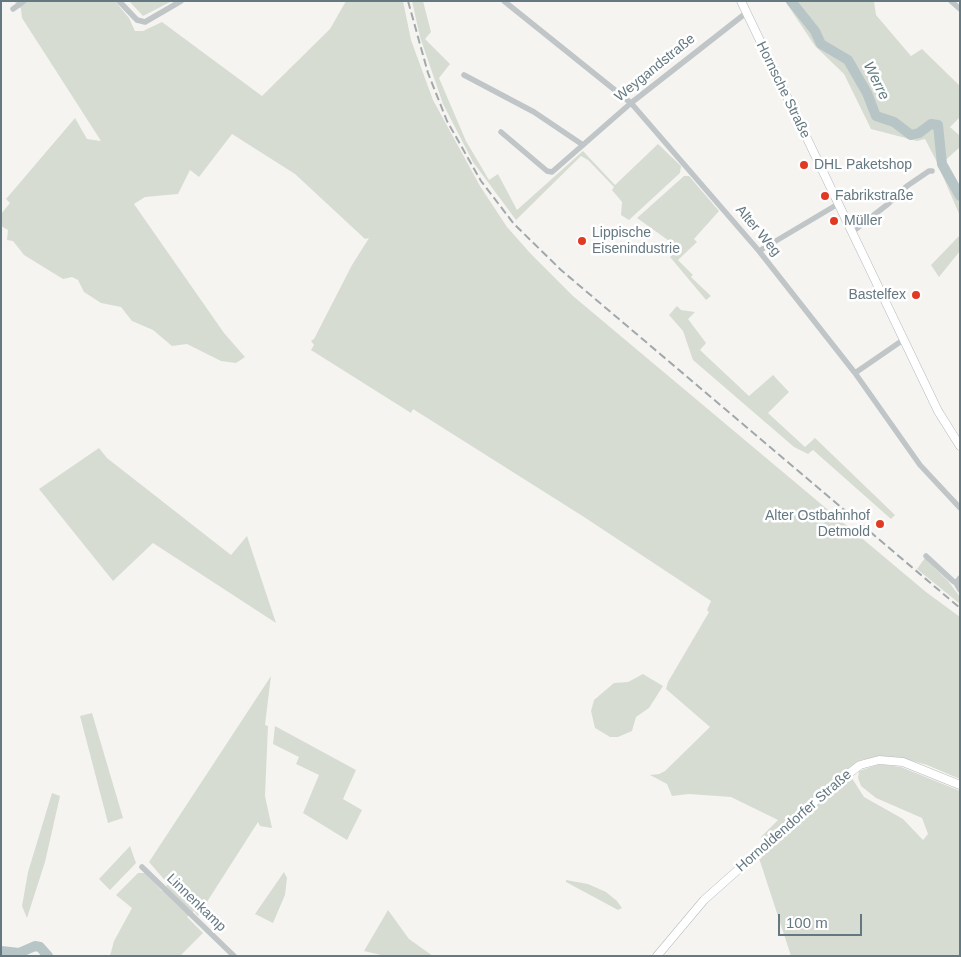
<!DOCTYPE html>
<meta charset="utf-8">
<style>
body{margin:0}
#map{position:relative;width:961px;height:957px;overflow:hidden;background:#f5f4f1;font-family:Helvetica,sans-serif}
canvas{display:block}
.frame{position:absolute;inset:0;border:2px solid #647882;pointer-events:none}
.scale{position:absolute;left:778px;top:914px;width:84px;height:22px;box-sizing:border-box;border:2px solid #647882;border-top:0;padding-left:6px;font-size:15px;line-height:18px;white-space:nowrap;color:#647882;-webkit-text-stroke:4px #fff;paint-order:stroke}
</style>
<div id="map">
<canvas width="961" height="957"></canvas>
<div class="frame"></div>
<div class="scale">100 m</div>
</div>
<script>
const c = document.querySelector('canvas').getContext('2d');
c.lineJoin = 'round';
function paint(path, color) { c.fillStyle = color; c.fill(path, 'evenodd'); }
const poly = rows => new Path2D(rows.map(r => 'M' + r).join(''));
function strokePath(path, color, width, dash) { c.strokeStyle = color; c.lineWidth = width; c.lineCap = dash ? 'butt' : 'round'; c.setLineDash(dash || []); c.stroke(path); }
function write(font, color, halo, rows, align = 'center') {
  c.font = font + ' Helvetica,sans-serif'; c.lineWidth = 5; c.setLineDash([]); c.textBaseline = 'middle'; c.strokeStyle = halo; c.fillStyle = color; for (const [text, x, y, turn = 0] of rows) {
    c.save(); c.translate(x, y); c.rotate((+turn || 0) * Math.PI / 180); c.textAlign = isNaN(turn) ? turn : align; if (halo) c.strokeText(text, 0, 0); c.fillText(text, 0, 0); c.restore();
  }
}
const green = poly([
 [14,1,115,1,129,18,135,31,143,31,162,22,262,96,330,29,346,1,403,1,411,40,433,100,480,186,507,227,531,254,573,296,926,592,960,617,960,779,927,765,902,758,878,757,861,760,832,784,818,791,811,802,764,842,761,837,778,820,731,797,689,794,672,796,667,784,650,775,659,774,665,771,710,727,666,689,668,682,709,612,707,610,711,601,584,517,413,409,411,413,311,350,314,345,311,341,314,339,352,265,369,238,365,239,295,174,232,134,199,177,190,170,178,194,145,197,134,204,224,333,245,357,236,363,221,361,187,344,172,346,153,330,132,321,121,307,101,303,84,292,78,280,72,277,63,279,24,255,13,241,7,240,8,230,1,226,1,214,10,203,6,199,75,118,87,139,101,141,22,18,21,9],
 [129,1,172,1,143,16],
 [412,1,423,1,431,32,425,39,450,64,439,78,466,141,489,180,498,174,517,210,583,151,615,185,658,144,681,166,680,173,629,220,621,215,622,202,612,190,614,187,588,160,581,156,516,220,473,162,443,104,420,37],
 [785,1,874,1,876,15,911,56,922,49,960,86,960,117,950,127,960,136,960,147,939,166,925,139,917,141,871,129,844,74,815,46],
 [949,167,960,187,960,216,941,172],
 [684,176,689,176,719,211,694,239,697,242,678,260,693,275,691,277,711,296,706,300,670,257,679,248,637,218],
 [960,235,960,251,939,277,931,265],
 [677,306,681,310,695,312,688,319,706,343,700,350,749,396,773,375,789,392,768,413,805,447,815,438,895,515,891,519,813,450,808,454,794,447,693,360,683,331,669,315],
 [99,448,107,458,231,555,247,536,276,623,153,543,113,581,39,489],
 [925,558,948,581,960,597,960,604,917,569],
 [643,674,663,686,649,708,636,717,632,731,618,737,610,737,595,728,591,711,594,700,614,683,628,682],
 [271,676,265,725,268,726,265,796,272,828,260,826,258,822,198,916,194,911,187,917,203,933,180,956,110,956,114,941,132,908,116,895,138,873,145,873,162,891,168,884,149,862],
 [92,713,123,818,108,823,80,716],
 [275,726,356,770,343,799,362,810,347,840,303,813,319,775,296,764,299,757,273,744],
 [880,764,901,767,960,791,960,956,791,956,758,855,850,775,864,797,903,819,923,840,928,834,922,818,876,798,861,786,858,778,859,771],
 [52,793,60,796,45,862,27,918,22,906,28,872],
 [130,846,136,863,110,890,99,879],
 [284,872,287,878,285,895,273,923,255,914],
 [566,880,588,884,606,892,617,901,622,908,618,910,566,882],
 [388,910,409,939,433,956,385,956,364,951]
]);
const river = poly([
 [791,1,815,31,821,44,848,60,867,93,876,116,894,122,911,135,919,133,931,124,938,125,942,164,960,196],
 [1,951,19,953,35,946,40,947,48,956]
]);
const street = poly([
 [119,1,137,20,145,22,181,1],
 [504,1,631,103,759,251,855,373,920,465,960,508],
 [951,1,960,9],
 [13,9,24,1],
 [464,75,534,112,583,145],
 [501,132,547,171,552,172,631,103,746,13],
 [852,232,888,204,907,186,929,171,932,171],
 [759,251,838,204],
 [855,373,903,340],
 [926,556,953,581,956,583,960,578],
 [956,583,960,590],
 [142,867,234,956]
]);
const secondary = poly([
 [741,1,938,411,960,446],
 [657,956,704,900,830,788,860,765,879,760,903,762,960,785]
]);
const rail = poly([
 [408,1,428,73,447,121,481,181,514,224,561,270,960,608]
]);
const markers = [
 [804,165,5,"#e23923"],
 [825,196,5,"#e23923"],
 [834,221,5,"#e23923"],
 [582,241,5,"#e23923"],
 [916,295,5,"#e23923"],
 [880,524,5,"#e23923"]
];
const streetNames = [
 ["Weygandstraße",655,68,-39],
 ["Hornsche Straße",783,90,64],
 ["Alter Weg",758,231,50],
 ["Hornoldendorfer Straße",794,821,-41],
 ["Linnenkamp",196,903,44]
];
const poiNames = [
 ["DHL Paketshop",814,165],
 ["Fabrikstraße",835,196],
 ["Müller",844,221],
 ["Lippische",592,233],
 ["Eisenindustrie",592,249],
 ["Bastelfex",906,295,"right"],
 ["Alter Ostbahnhof",870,516,"right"],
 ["Detmold",870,532,"right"]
];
const waterNames = [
 ["Werre",876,81,64]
];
paint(green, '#d7dcd2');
strokePath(river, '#b7c5c7', 10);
strokePath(secondary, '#b4babe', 9);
strokePath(street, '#c0c5c7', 5.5);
strokePath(secondary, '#fff', 8);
strokePath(rail, '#a1a8ac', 2, [8, 4]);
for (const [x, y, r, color] of markers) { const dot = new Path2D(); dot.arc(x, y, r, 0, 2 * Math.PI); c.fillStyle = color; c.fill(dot); strokePath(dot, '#fff', 2); }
write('14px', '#647882', '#fff', streetNames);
write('14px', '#647882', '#fff', poiNames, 'left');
write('italic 15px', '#5f7a7f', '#fff', waterNames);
</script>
